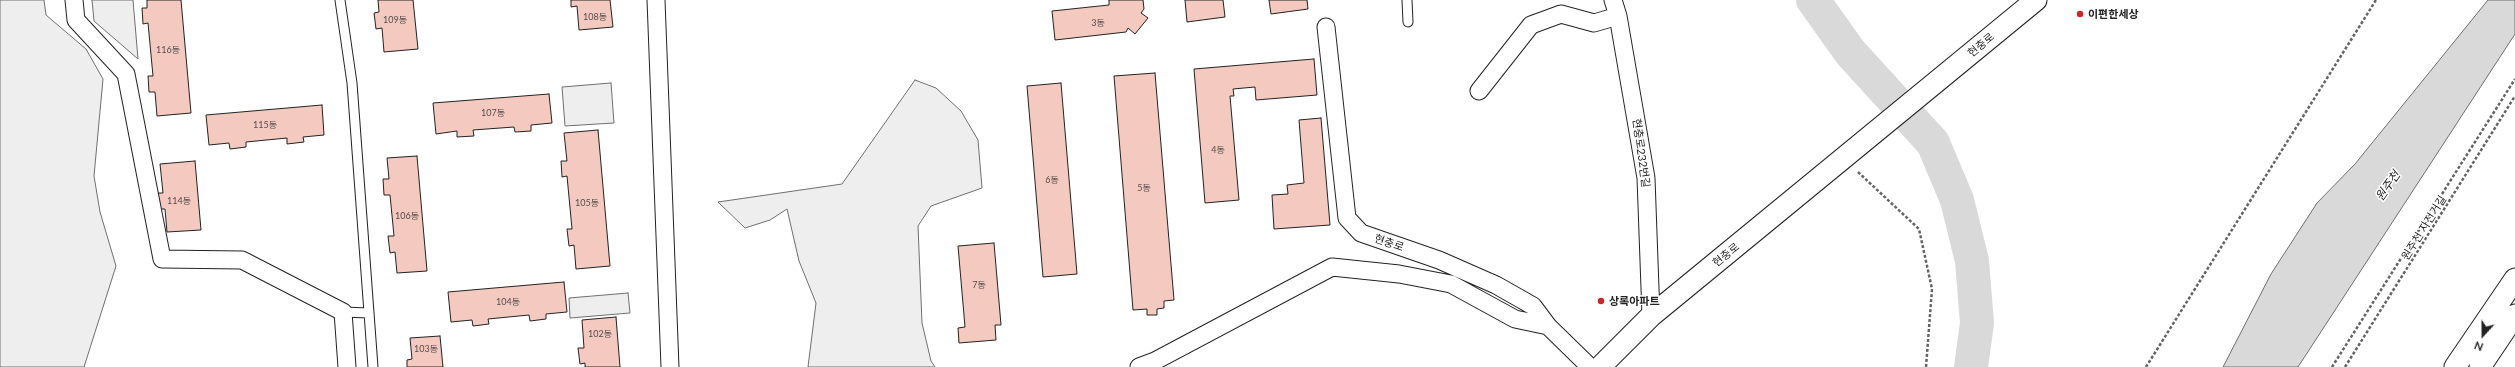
<!DOCTYPE html>
<meta charset="utf-8">
<style>
body{margin:0}
#map{position:relative;width:2515px;height:367px;overflow:hidden;background:#fff;font-family:Lato,sans-serif}
canvas{display:block}
.north{position:absolute;left:2463px;top:315px;width:40px;height:40px;-webkit-text-stroke:3px #fff;paint-order:stroke;rotate:201deg;font-size:11px;font-weight:700;line-height:16px;text-align:center;color:#222}
.north::after{content:'';display:block;margin:auto;width:14px;height:18px;background:#222;clip-path:polygon(50% 0,100% 100%,50% 72%,0 100%)}
</style>
<div id="map">
<canvas width="2515" height="367"></canvas>
<div class="north">N</div>
</div>
<script>
const c = document.querySelector('canvas').getContext('2d');
c.lineJoin = 'round';
function paint(path, color) { c.fillStyle = color; c.fill(path, 'evenodd'); }
const poly = rows => new Path2D(rows.map(r => 'M' + r).join(''));
function strokePath(path, color, width, dash) { c.strokeStyle = color; c.lineWidth = width; c.lineCap = dash ? 'butt' : 'round'; c.setLineDash(dash || []); c.stroke(path); }
function write(font, color, halo, rows, align = 'center') {
  c.font = font + ' Lato,"Noto Sans KR",sans-serif'; c.lineWidth = 3; c.setLineDash([]); c.textBaseline = 'middle'; c.strokeStyle = halo; c.fillStyle = color; for (const [text, x, y, turn = 0] of rows) {
    c.save(); c.translate(x, y); c.rotate((+turn || 0) * Math.PI / 180); c.textAlign = isNaN(turn) ? turn : align; if (halo) c.strokeText(text, 0, 0); c.fillText(text, 0, 0); c.restore();
  }
}
const green = poly([
 [0,0,44,0,46,15,86,49,103,79,94,176,100,212,116,266,84,367,0,367,0,0],
 [92,0,133,0,138,59,94,21,92,0],
 [915,80,936,88,961,111,978,140,982,188,931,206,918,226,922,323,931,361,935,367,808,367,816,303,799,261,787,209,770,220,745,228,718,202,842,184,915,80],
 [611,83,614,123,565,126,562,87,611,83],
 [628,293,630,313,570,318,569,298,628,293]
]);
const water = poly([
 [2488,0,2515,0,2515,34,2298,367,2223,367,2271,274,2317,203,2355,164,2488,0]
]);
const river = poly([
 [1813,0,1850,52,1933,143,1957,200,1972,261,1977,323,1971,367]
]);
const building = poly([
 [147,0,181,0,191,113,157,116,155,92,149,92,148,76,153,76,148,23,143,24,142,8,147,8,147,0],
 [378,0,413,0,418,49,384,52,382,28,376,29,374,13,379,12,378,0],
 [571,0,610,0,613,27,579,30,577,6,571,7,571,0],
 [1109,0,1143,0,1144,9,1141,13,1148,18,1135,34,1128,28,1126,32,1055,40,1052,11,1109,5,1109,0],
 [1185,0,1223,0,1225,17,1187,22,1185,0],
 [1269,0,1307,0,1308,9,1271,14,1269,0],
 [1314,59,1317,95,1256,100,1255,87,1233,89,1234,96,1230,96,1239,200,1205,203,1194,69,1314,59],
 [1155,73,1174,300,1164,301,1164,308,1157,309,1157,315,1147,315,1147,309,1133,310,1114,76,1155,73],
 [1061,83,1077,274,1043,277,1027,86,1061,83],
 [549,94,552,123,531,125,531,131,515,132,514,127,473,130,474,136,457,137,457,131,436,134,433,103,549,94],
 [322,105,324,135,303,137,304,142,287,144,287,138,246,142,246,147,230,149,229,143,209,145,206,115,322,105],
 [1321,118,1330,225,1274,229,1272,195,1288,194,1287,185,1304,183,1299,120,1321,118],
 [598,130,610,266,576,269,574,245,569,246,567,229,572,229,567,176,562,177,561,161,567,161,564,133,598,130],
 [417,156,427,271,397,273,395,252,390,253,388,236,394,236,390,195,384,195,383,179,389,179,387,158,417,156],
 [195,161,201,230,167,232,165,209,159,209,158,193,163,193,160,164,195,161],
 [994,243,1001,325,995,325,996,340,959,343,958,328,965,327,958,246,994,243],
 [564,282,567,312,546,314,546,319,530,321,529,315,488,319,489,324,473,326,472,320,451,322,448,292,564,282],
 [616,317,620,367,585,367,585,363,580,364,578,348,584,348,582,320,616,317],
 [440,336,443,367,407,367,407,360,412,359,410,338,440,336]
]);
const path = poly([
 [1858,172,1919,229,1932,289,1926,367],
 [2146,367,2376,0],
 [2332,367,2515,79],
 [2345,367,2515,96]
]);
const service = poly([
 [340,0,352,83,373,367],
 [1407,0,1408,22],
 [343,312,369,313]
]);
const minor = poly([
 [74,0,76,20,126,74,162,259,242,260,343,312,347,367],
 [656,0,670,367],
 [1613,0,1618,16,1646,178,1651,316],
 [1326,27,1347,218,1361,233,1439,260,1496,285,1533,306,1548,326,1590,367],
 [1479,91,1531,25,1561,14,1594,23,1618,16],
 [1139,367,1155,361,1332,267,1399,274,1451,284,1515,319,1548,326]
]);
const tertiary = poly([
 [1600,367,1651,316,2036,0],
 [2455,367,2515,279],
 [2480,367,2515,315]
]);
const markers = [
 [2080,14,4,"#c62828"],
 [1601,301,4,"#c62828"]
];
const numberNames = [
 ["108동",595,17],
 ["109동",395,20],
 ["3동",1098,23],
 ["116동",168,50],
 ["107동",493,113],
 ["115동",265,125],
 ["4동",1218,150],
 ["6동",1052,180],
 ["5동",1144,188],
 ["114동",179,201],
 ["105동",587,203],
 ["106동",407,216],
 ["7동",979,285],
 ["104동",508,302],
 ["102동",600,334],
 ["103동",426,349]
];
const poiNames = [
 ["이편한세상",2088,14],
 ["상록아파트",1609,301]
];
const streetNames = [
 ["현충로",1981,45,-40],
 ["현충로232번길",1641,153,82],
 ["원주천 자전거길",2424,228,-58],
 ["현충로",1389,243,19],
 ["현충로",1726,255,-39]
];
const waterNames = [
 ["원주천",2388,186,-55]
];
paint(green, '#eee');
strokePath(green, '#6f6f6f', 1);
paint(water, '#d9d9d9');
strokePath(water, '#6f6f6f', 1);
strokePath(river, '#d9d9d9', 34);
paint(building, '#f3c9c0');
strokePath(building, '#222', 1);
strokePath(service, '#222', 11);
strokePath(minor, '#222', 19);
strokePath(tertiary, '#222', 23);
strokePath(path, '#646464', 2.5, [3, 2]);
strokePath(service, '#fff', 9);
strokePath(minor, '#fff', 17);
strokePath(tertiary, '#fff', 21);
for (const [x, y, r, color] of markers) { const dot = new Path2D(); dot.arc(x, y, r, 0, 2 * Math.PI); c.fillStyle = color; c.fill(dot); strokePath(dot, '#fff', 1.5); }
write('9px', '#564c4a', null, numberNames);
write('bold 11px', '#222', '#fff', poiNames, 'left');
write('11px', '#222', '#fff', streetNames);
write('italic 12px', '#222', '#fff', waterNames);
</script>
